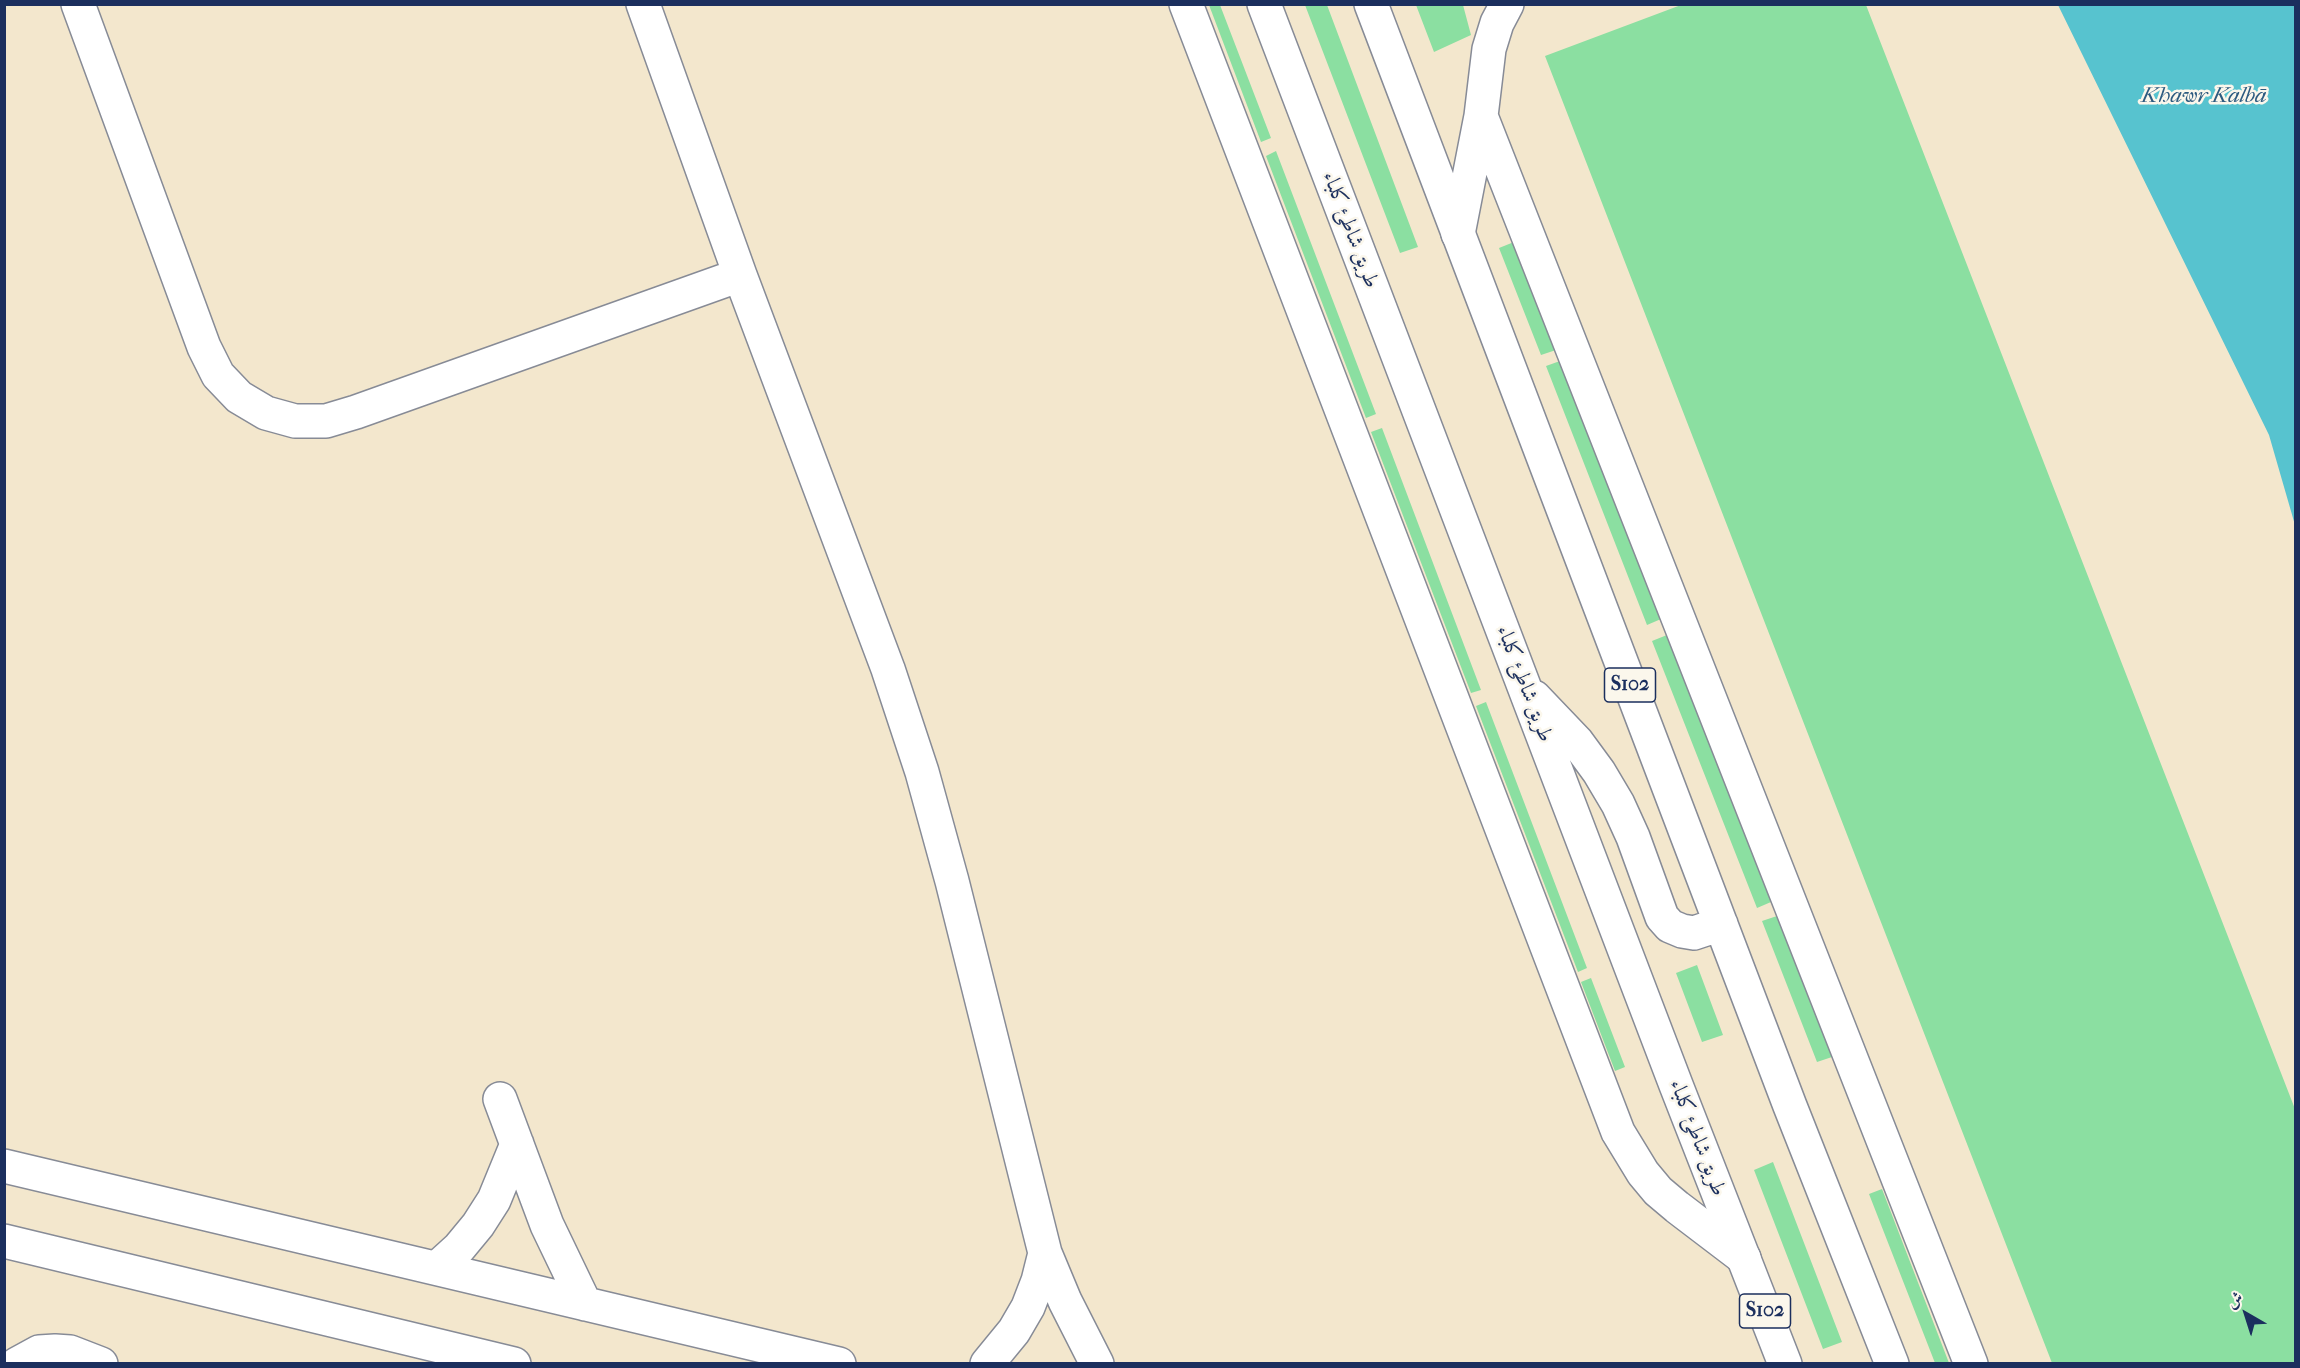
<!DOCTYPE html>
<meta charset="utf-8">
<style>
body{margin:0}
#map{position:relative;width:2300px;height:1368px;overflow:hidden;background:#f3e7cd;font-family:"IM FELL French Canon",Amiri,serif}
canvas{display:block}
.frame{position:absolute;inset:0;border:6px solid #1b2f5e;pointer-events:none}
.north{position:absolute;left:2216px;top:1284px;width:60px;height:60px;-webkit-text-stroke:4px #fbf7ec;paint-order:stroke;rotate:321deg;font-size:16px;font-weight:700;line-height:24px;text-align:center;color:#1b2f5e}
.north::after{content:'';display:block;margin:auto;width:21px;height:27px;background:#1b2f5e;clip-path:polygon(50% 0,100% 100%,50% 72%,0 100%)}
</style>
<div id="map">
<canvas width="2300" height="1368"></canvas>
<div class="frame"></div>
<div class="north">ش</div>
</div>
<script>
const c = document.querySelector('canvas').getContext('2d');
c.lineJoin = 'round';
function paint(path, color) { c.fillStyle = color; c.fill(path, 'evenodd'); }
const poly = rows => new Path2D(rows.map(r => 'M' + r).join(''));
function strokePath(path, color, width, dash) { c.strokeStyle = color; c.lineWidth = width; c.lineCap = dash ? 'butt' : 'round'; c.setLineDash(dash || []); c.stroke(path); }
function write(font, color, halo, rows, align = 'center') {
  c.font = font + ' "IM FELL French Canon",Amiri,serif'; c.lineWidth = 5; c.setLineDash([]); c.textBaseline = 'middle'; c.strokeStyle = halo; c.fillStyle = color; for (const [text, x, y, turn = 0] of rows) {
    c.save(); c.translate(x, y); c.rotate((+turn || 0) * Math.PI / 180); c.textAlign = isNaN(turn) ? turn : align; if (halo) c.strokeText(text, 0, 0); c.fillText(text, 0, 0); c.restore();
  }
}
const green = poly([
 [1209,5,1220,5,1271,138,1261,142],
 [1305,5,1327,5,1418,247,1400,253],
 [1416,5,1463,5,1471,35,1434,52],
 [1681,5,1866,5,2295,1109,2295,1363,2052,1363,1545,56],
 [1276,151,1376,414,1366,418,1266,156],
 [1514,242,1556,350,1541,355,1499,248],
 [1560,361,1661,619,1647,625,1546,366],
 [1382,428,1481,690,1471,693,1371,432],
 [1667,635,1771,902,1757,908,1652,641],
 [1486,702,1587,968,1578,972,1476,706],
 [1777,916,1832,1057,1817,1062,1762,921],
 [1697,965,1723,1035,1702,1042,1676,973],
 [1591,978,1625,1067,1615,1071,1581,982],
 [1773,1162,1842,1342,1823,1349,1754,1170],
 [1882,1189,1949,1363,1935,1363,1869,1194]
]);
const water = poly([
 [2058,5,2295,5,2295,525,2269,435]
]);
const minor = poly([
 [78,4,204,347,218,375,239,397,266,413,295,421,326,421,356,412,740,275],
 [643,4,740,275,888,669,922,772,952,881,1045,1253,1065,1301,1097,1364],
 [1186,4,1618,1132,1643,1173,1658,1191,1677,1207,1744,1258],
 [1481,116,1971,1364],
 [1458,234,1481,116,1489,49,1497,23,1507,4],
 [500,1099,547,1225,585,1304],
 [4,1166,839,1364],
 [4,1241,514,1364],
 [437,1268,459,1248,478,1225,494,1200,517,1144],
 [17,1364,39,1352,55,1351,70,1352,101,1364],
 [987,1364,1014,1331,1028,1307,1038,1281,1045,1253]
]);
const highway = poly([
 [1264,4,1676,1085,1785,1364],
 [1371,4,1790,1106,1892,1364],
 [1534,697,1577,742,1599,772,1618,804,1633,837,1662,917,1670,926,1682,931,1694,933,1721,924]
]);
const shields = [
 [1630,685,51],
 [1765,1311,51]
];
const shieldNames = [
 ["S102",1630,685],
 ["S102",1765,1311]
];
const streetNames = [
 ["طريق شاطئ كلباء",1350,230,69],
 ["طريق شاطئ كلباء",1524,684,69],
 ["طريق شاطئ كلباء",1697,1138,69]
];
const waterNames = [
 ["Khawr Kalbā",2204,97]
];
paint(green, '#8bdfa1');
paint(water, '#57c3cf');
strokePath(minor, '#878b96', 36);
strokePath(highway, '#878b96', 36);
strokePath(minor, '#fff', 33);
strokePath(highway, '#fff', 33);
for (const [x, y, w] of shields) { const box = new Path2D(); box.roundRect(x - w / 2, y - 17, w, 34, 4.5); c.fillStyle = '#fbf7ec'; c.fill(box); strokePath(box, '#1b2f5e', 1.5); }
write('bold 20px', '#1b2f5e', null, shieldNames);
write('21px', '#1b2f5e', '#fbf7ec', streetNames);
write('italic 22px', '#2d5b80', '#fbf7ec', waterNames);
</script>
